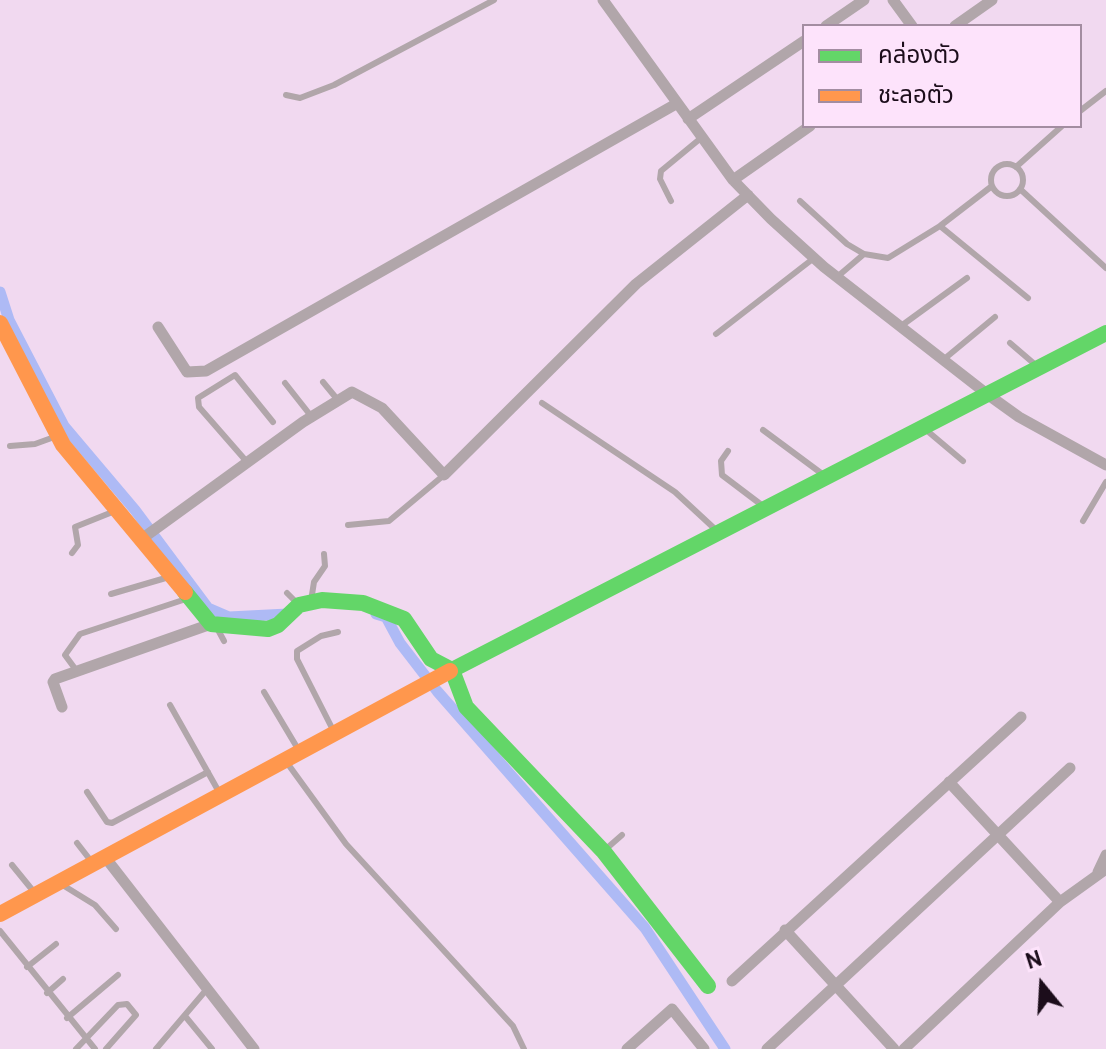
<!DOCTYPE html>
<meta charset="utf-8">
<style>
body{margin:0}
#map{position:relative;width:1106px;height:1049px;overflow:hidden;background:#f1d9f0;font-family:Overpass,"Noto Sans Thai",sans-serif}
canvas{display:block}
.legend{position:absolute;left:802px;top:24px;width:280px;height:104px;box-sizing:border-box;background:#fde3fb;border:2px solid #a38da1;margin:0;padding:10px 14px;list-style:none;font-size:24px;color:#1c0d1b}
.legend li{display:flex;align-items:center;gap:16px;height:40px}
.legend b{width:40px;border:2px solid #a38da1}
.north{position:absolute;left:1002px;top:945px;width:80px;height:80px;-webkit-text-stroke:6px #fde3fb;paint-order:stroke;rotate:342deg;font-size:22px;font-weight:700;line-height:32px;text-align:center;color:#1c0d1b}
.north::after{content:'';display:block;margin:auto;width:28px;height:36px;background:#1c0d1b;clip-path:polygon(50% 0,100% 100%,50% 72%,0 100%)}
</style>
<div id="map">
<canvas width="1106" height="1049"></canvas>
<ul class="legend">
<li><b style="height:10px;background:#63d668"></b>คล่องตัว</li>
<li><b style="height:10px;background:#ff974d"></b>ชะลอตัว</li>
</ul>
<div class="north">N</div>
</div>
<script>
const c = document.querySelector('canvas').getContext('2d');
c.lineJoin = 'round';
const poly = rows => new Path2D(rows.map(r => 'M' + r).join(''));
function strokePath(path, color, width, dash) { c.strokeStyle = color; c.lineWidth = width; c.lineCap = dash ? 'butt' : 'round'; c.setLineDash(dash || []); c.stroke(path); }
const canal = poly([
 [0,292,9,320,64,426,135,510,208,608,229,617,288,614],
 [376,614,386,617,400,643,437,691,645,928,725,1049]
]);
const lane = poly([
 [286,95,300,98,334,85,494,0],
 [1080,111,1106,91],
 '991 180a16 16 0 1 1 32 0a16 16 0 1 1-32 0Z',
 [1016,167,1062,126],
 [1020,189,1106,268],
 [671,201,660,179,661,171,701,138],
 [800,201,847,244,864,254,888,258,940,226,992,186],
 [940,226,1028,298],
 [837,277,864,254],
 [901,326,967,278],
 [716,334,814,258],
 [1010,343,1038,367],
 [943,360,995,317],
 [323,382,337,399],
 [285,383,311,416],
 [542,403,675,492,716,530],
 [925,429,963,461],
 [763,430,825,476],
 [10,446,35,444,57,436],
 [728,451,721,461,722,475,763,506],
 [247,462,199,407,198,398,235,375,273,422],
 [1083,521,1106,482],
 [348,525,389,521,444,475],
 [72,553,78,545,75,527,115,511],
 [287,593,297,603],
 [111,594,169,577],
 [311,601,314,582,325,566,324,554],
 [217,628,224,641],
 [76,670,65,655,80,634,186,599],
 [264,692,298,749],
 [170,705,219,792],
 [333,730,297,659,297,651,321,636,338,632],
 [285,760,346,844,513,1026,524,1049],
 [87,792,107,822,112,823,208,772],
 [77,843,91,861],
 [606,849,622,835],
 [12,865,34,892],
 [61,884,95,905,116,929],
 [0,931,95,1049],
 [27,967,56,944],
 [47,993,63,979],
 [185,1016,212,1049],
 [67,1018,118,975],
 [76,1049,118,1005,127,1004,136,1015,106,1049],
 [156,1049,207,989]
]);
const street = poly([
 [603,0,733,180,771,219,824,267,987,394,1019,417,1106,465],
 [893,0,912,26],
 [826,26,864,0],
 [955,26,992,0],
 [688,119,804,41],
 [733,180,810,126],
 [158,327,187,372,206,371,676,104],
 [143,538,303,422,352,392,382,408,444,475,636,284,748,195],
 [62,707,53,682,55,679,211,624],
 [949,782,1060,902],
 [105,857,254,1049],
 [1098,872,1106,855],
 [785,930,894,1049],
 [732,981,1021,717],
 [627,1049,672,1009,704,1049],
 [767,1049,1070,768],
 [904,1049,1060,902,1106,869]
]);
const fast = poly([
 [185,592,211,624,268,629,278,625,299,605,322,600,363,603,404,619,431,659,452,670,466,707,604,852,708,986],
 [450,671,1106,333]
]);
const slow = poly([
 [0,323,63,445,185,592],
 [0,914,450,671]
]);
strokePath(canal, '#aebaf5', 11);
strokePath(lane, '#b1a6aa', 6);
strokePath(street, '#b1a6aa', 11);
strokePath(fast, '#63d668', 16);
strokePath(slow, '#ff974d', 16);
</script>
